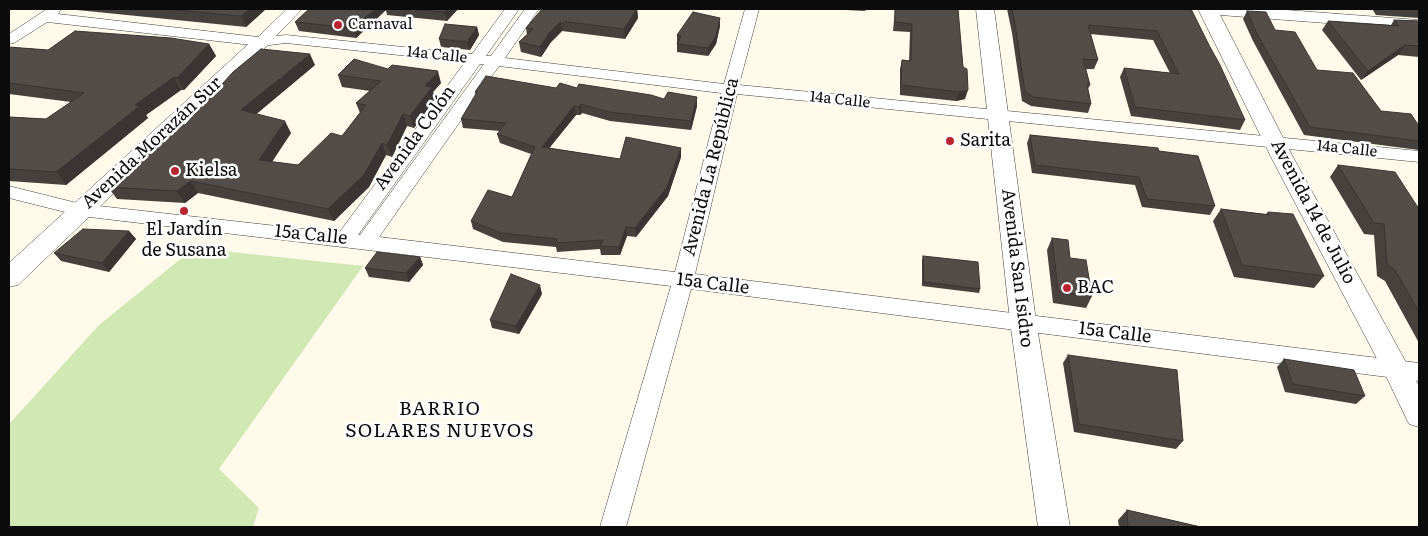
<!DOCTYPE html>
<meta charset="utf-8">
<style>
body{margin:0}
#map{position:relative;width:1428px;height:536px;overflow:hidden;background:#fffae9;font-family:Literata,serif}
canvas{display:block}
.frame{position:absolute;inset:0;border:10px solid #0b0b0b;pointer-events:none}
</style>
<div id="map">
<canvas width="1428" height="536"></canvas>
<div class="frame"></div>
</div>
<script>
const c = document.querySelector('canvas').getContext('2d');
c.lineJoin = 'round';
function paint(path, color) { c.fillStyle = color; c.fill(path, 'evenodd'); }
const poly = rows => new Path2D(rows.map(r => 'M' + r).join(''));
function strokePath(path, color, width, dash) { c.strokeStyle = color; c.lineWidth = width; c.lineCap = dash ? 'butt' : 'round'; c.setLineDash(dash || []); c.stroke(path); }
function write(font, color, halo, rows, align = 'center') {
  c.font = font + ' Literata,serif'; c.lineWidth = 5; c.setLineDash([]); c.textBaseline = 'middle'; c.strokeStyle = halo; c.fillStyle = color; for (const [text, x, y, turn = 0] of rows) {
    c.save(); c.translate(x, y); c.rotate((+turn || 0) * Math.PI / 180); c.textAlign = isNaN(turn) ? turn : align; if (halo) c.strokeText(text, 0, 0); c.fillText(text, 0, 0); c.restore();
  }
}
const green = poly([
 [194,248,363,266,219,469,259,508,253,527,9,527,9,424,99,325]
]);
const minor = poly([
 [47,9,61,9,58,14,258,37,287,9,302,9,276,36,286,35,472,54,505,9,519,9,486,56,491,56,525,9,539,9,505,58,724,84,745,9,759,9,739,85,1419,151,1419,162,737,94,695,274,1419,363,1419,381,691,289,626,527,600,527,671,286,81,216,9,198,9,186,81,204,339,233,465,62,286,43,261,46,47,22,14,43,9,44,9,34,47,9],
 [480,64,484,64,360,235,358,235,480,64],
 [499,66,721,93,675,272,379,237,499,66]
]);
const tertiary = poly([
 [976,9,994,9,1036,321,1070,527,1038,527,1010,321,976,9],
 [1198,9,1273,9,1419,20,1419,30,1220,15,1293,157,1419,386,1419,427,1409,424,1384,372,1271,157,1198,9],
 [261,36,267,38,270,42,267,46,18,285,9,287,9,263,255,38,261,36]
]);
const wall = poly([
 [76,9,266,9,246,27,77,10],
 [309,9,458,9,447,21,387,15,386,10,356,38,299,31,295,22],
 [637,9,638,18,625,39,562,31,551,42,541,57,521,52,519,42,527,35,526,28],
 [827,9,866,9,865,11],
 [895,9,958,9,965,99,956,101,900,95,900,69,902,60,909,61,910,32,893,31],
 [1007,9,1191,9,1245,120,1240,130,1131,116,1120,77,1124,68,1170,73,1153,40,1090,34,1098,60,1094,69,1086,69,1090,85,1088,89,1091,104,1088,113,1031,106,1022,101,1012,33],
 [1372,9,1419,9,1419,18,1376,15],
 [1247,11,1275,30,1317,70,1381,111,1419,126,1419,150,1304,135,1253,41,1243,19],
 [1394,20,1419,21,1419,57,1398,55,1361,80,1322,30,1328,21,1391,25],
 [720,26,716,44,708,56,677,52,677,35],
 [477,27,479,35,470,50,441,47,439,39],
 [209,44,216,56,184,90,181,90,146,115,148,118,66,185,9,181,9,117,46,119,71,102,9,94,9,47,48,50],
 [315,65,256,114,291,133,272,162,298,165,342,136,360,113,356,103,370,91,342,87,338,75,441,83,433,92,435,99,414,128,407,126,392,157,386,155,369,187,334,221,198,193,185,203,117,199,108,187,185,125],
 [577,88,664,99,697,106,691,130,610,121,582,113,580,115,576,115,549,148,620,159,681,157,668,196,636,237,627,236,620,255,601,255,600,249,557,252,556,247,503,242,473,229,471,221,512,197,531,154,500,143,497,134,500,131,463,128,461,119,476,95,475,92],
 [1030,135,1159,151,1215,206,1210,215,1142,207,1135,185,1032,173,1027,143],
 [1338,165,1419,209,1419,343,1385,281,1377,276,1374,235,1364,234,1330,177],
 [1221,209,1266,214,1268,212,1324,276,1314,288,1234,277,1213,221],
 [129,231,136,239,109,272,61,261,54,253],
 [1052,238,1070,258,1092,296,1086,308,1053,303,1047,250],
 [923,256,980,289,979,293,922,286,922,260],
 [420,257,423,265,409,282,369,277,365,268],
 [542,294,519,334,492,328,490,320],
 [1068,355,1183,441,1176,449,1074,432,1063,363],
 [1284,359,1365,396,1356,404,1285,392,1277,367],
 [1127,510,1201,527,1119,527,1118,520]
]);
const shadedWall = poly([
 [250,9,266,9,246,27,241,16],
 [375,9,385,9,386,10,356,38,353,28],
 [448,9,458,9,447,21,444,12],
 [637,9,638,18,625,39,624,29],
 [720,18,720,26,716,44,708,56,708,48],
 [561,21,562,31,551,42,541,57,540,47,550,32],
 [477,27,479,35,470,50,467,42],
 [209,44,216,56,184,90,177,78],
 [1405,45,1398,55,1361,80,1368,71],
 [310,54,315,65,247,122,241,110],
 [438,71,441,83,433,92,435,99,414,128,410,116,425,86],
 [174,77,181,90,146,115,148,118,66,185,56,172,135,105],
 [968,90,965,99,956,101,959,92],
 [697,97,697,106,691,130,691,121],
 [581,104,582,113,580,115,579,107],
 [574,106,576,115,543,156,542,147],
 [403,114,407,126,392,157,387,145],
 [285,121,291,133,265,172,259,160],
 [382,143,386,155,369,187,334,221,328,209],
 [681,148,681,157,668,196,636,237,635,228],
 [191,181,198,193,185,203,177,191],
 [626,227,627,236,620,255,619,247],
 [129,231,136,239,109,272,102,263],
 [420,257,423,265,409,282,406,273],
 [540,285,542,294,519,334,516,326]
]);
const building = poly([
 [164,9,250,9,241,16,164,9],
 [309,9,375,9,353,28,295,22,309,9],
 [409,9,448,9,444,12,409,9],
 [542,9,637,9,624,29,561,21,550,32,540,47,519,42,533,29,526,28,542,9],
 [895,9,958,9,963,67,967,69,968,90,959,92,901,85,902,60,911,61,912,24,895,22,895,9],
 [1012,9,1191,9,1210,47,1220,65,1245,120,1135,107,1124,68,1179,74,1157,31,1088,25,1098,60,1083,59,1090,85,1087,85,1091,104,1034,97,1025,92,1015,24,1012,9],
 [1247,11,1266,12,1275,30,1295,32,1317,70,1353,73,1381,111,1411,114,1419,126,1419,141,1310,127,1257,34,1247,11],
 [693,12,720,18,716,36,708,48,677,44,681,36,677,35,693,12],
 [1394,20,1419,21,1419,46,1405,45,1368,71,1328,21,1399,26,1394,20],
 [445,24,477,27,467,42,439,39,445,24],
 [75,31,171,38,209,44,177,78,174,77,135,105,140,106,56,172,9,169,9,117,46,119,84,93,9,83,9,47,48,50,75,31],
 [261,49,310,54,241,110,285,121,259,160,298,165,331,133,342,136,366,105,356,103,381,81,338,75,354,59,388,69,392,65,438,71,425,86,432,87,410,116,403,114,387,145,382,143,364,175,328,209,191,181,177,191,108,187,176,123,185,125,233,72,261,49],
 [486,76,556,88,560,83,577,88,579,84,651,95,664,99,668,92,697,97,691,121,609,112,581,104,579,107,574,106,542,147,620,159,626,137,681,148,667,187,635,228,626,227,619,247,600,246,603,240,555,243,557,239,501,233,471,221,488,190,512,197,535,147,497,134,506,123,461,119,477,92,475,92,486,76],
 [1030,135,1158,148,1159,151,1198,156,1215,206,1147,199,1139,177,1035,165,1030,135],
 [1338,165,1395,172,1419,209,1419,312,1395,270,1387,264,1384,224,1374,223,1338,165],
 [1221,209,1269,215,1268,212,1293,214,1324,276,1242,265,1221,209],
 [83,229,129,231,102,263,54,253,83,229],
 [1052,238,1068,240,1070,258,1086,260,1092,296,1058,291,1052,238],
 [377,252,420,257,406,273,365,268,377,252],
 [923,256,978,262,980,289,924,282,923,256],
 [511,274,540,285,516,326,490,320,511,274],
 [1068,355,1177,370,1183,441,1079,424,1068,355],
 [1284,359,1354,370,1365,396,1293,384,1284,359],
 [1127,510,1201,527,1128,527,1127,510]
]);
const markers = [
 [338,25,5,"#b92430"],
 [950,141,5,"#b92430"],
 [175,171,5,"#b92430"],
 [184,211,5,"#b92430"],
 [1067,288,5,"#b92430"]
];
const farPoinames = [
 ["Carnaval",348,25]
];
const farStreetnames = [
 ["14a Calle",437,55,6],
 ["14a Calle",840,100,6],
 ["14a Calle",1347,149,6]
];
const streetNames = [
 ["Avenida Colón",415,138,-54],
 ["Avenida Morazán Sur",152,143,-43],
 ["Avenida La República",711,167,-76],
 ["Avenida 14 de Julio",1313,212,62],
 ["15a Calle",311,235,6],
 ["Avenida San Isidro",1017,268,83],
 ["15a Calle",713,284,7],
 ["15a Calle",1115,333,7]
];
const poiNames = [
 ["Sarita",960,141],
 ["Kielsa",185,171],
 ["El Jardín",184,230,"center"],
 ["de Susana",184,251,"center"],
 ["BAC",1077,288]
];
const neighbourhoodNames = [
 ["BARRIO",440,409],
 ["SOLARES NUEVOS",440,431]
];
paint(green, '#d0e8b4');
strokePath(minor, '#3e3e3e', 1);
strokePath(tertiary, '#3e3e3e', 1);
paint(minor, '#fff');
paint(tertiary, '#fff');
paint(wall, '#47413d');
paint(shadedWall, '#3a3532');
paint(building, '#534c47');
strokePath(building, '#3a3532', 1);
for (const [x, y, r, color] of markers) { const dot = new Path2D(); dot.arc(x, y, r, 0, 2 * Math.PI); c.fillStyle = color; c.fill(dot); strokePath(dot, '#fff', 2); }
write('15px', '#0b0b0b', '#fff', farPoinames, 'left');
write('15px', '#0b0b0b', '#fff', farStreetnames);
write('18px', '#0b0b0b', '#fff', streetNames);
write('18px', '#0b0b0b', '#fff', poiNames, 'left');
c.letterSpacing = '1px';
write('19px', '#0b0b0b', '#fff', neighbourhoodNames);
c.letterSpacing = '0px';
</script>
